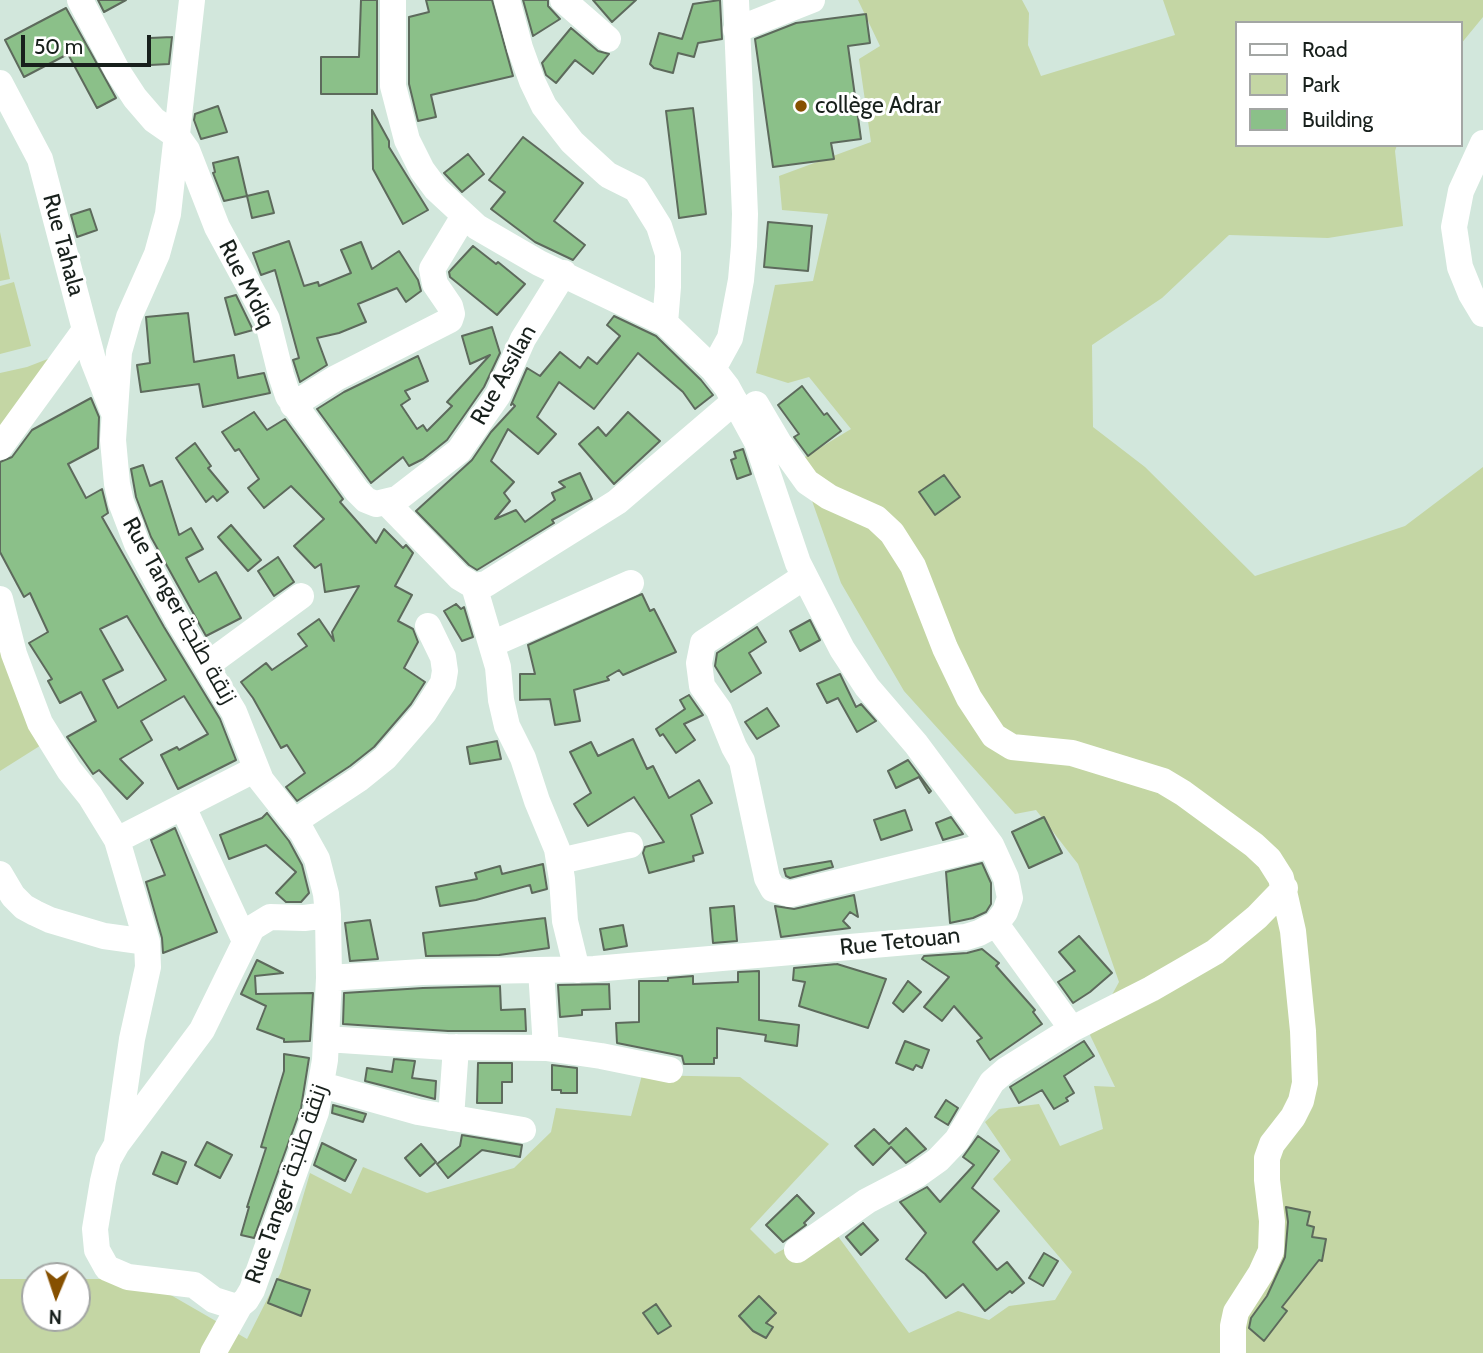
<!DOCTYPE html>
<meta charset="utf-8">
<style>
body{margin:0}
#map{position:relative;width:1483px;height:1353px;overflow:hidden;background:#d2e7dc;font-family:Cabin,sans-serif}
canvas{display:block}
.legend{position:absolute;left:1235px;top:21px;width:228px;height:126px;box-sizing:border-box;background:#fff;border:2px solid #a3a6a4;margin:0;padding:9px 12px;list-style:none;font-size:21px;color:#18201c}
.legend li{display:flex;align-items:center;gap:14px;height:35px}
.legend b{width:35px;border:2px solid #a3a6a4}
.north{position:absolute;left:21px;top:1262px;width:70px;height:70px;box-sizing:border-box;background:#fff;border:2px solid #a3a6a4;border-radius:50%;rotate:182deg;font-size:19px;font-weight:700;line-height:28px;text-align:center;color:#18201c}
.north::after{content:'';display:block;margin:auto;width:24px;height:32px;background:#865000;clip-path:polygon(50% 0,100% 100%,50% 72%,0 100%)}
.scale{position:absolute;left:21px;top:35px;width:130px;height:32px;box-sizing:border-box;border:4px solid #18201c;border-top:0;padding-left:9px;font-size:21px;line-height:24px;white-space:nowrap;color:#18201c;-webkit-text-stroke:5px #fff;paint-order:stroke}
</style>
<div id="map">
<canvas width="1483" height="1353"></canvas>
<ul class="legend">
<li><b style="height:9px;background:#fff"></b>Road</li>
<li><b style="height:19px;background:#c4d6a4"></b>Park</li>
<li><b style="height:19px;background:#8bc089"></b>Building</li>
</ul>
<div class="north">N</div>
<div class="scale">50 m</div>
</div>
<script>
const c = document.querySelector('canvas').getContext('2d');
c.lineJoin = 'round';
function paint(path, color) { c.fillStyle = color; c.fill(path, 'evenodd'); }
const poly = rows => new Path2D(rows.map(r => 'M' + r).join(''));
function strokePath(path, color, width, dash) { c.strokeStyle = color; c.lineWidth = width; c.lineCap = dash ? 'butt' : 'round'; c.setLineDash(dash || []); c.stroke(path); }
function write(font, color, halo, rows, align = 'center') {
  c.font = font + ' Cabin,Cairo,sans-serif'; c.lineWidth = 6; c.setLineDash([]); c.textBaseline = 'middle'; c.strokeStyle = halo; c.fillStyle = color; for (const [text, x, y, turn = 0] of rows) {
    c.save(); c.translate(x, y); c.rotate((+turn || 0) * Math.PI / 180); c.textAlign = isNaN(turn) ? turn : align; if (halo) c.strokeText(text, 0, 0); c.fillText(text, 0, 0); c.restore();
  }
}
const green = poly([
 [858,0,1022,0,1029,13,1028,45,1041,76,1175,35,1163,0,1483,0,1483,17,1460,45,1460,23,1236,23,1236,145,1397,145,1395,151,1403,226,1328,238,1229,235,1162,298,1092,345,1093,427,1145,467,1255,576,1405,526,1483,467,1483,1353,0,1353,0,1279,35,1279,35,1318,77,1318,77,1279,143,1279,247,1339,281,1272,310,1173,351,1194,363,1167,427,1193,514,1168,551,1132,556,1108,631,1116,642,1075,740,1077,829,1144,750,1229,775,1254,829,1224,909,1333,958,1311,989,1320,1009,1306,1055,1300,1072,1272,993,1179,1011,1160,985,1122,999,1109,1039,1104,1060,1146,1103,1129,1094,1086,1115,1087,1090,1035,1119,982,1078,864,1036,810,1015,814,904,691,841,583,798,461,851,429,809,377,788,383,756,373,775,285,813,281,828,214,782,210,779,176,871,142,859,59,880,46],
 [0,232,10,279,0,281],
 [14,282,31,346,0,354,0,286],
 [58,355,0,439,0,373,27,367],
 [0,626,46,742,0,771]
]);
const building = poly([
 [98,0,126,0,104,12,98,0],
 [361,0,377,0,377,94,321,94,321,57,359,57,361,0],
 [426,0,492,0,513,76,431,95,436,117,418,121,409,84,409,17,429,12,426,0],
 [523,0,548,0,548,6,560,19,533,36,523,0],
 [593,0,636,0,612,22,593,0],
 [720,0,722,39,698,43,694,57,678,53,673,73,654,68,650,64,659,33,682,39,693,4,720,0],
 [66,8,116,98,97,108,68,54,24,77,5,40,66,8],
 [866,14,870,43,848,46,861,139,831,143,834,159,773,167,755,39,796,23,866,14],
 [571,28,598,51,609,54,593,74,575,60,556,83,546,75,542,63,571,28],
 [172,37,169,64,150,65,150,38,172,37],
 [218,106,227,132,201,139,194,120,195,114,218,106],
 [693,108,706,214,679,218,666,111,693,108],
 [372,110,389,141,389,147,428,210,403,224,373,169,372,110],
 [523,137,583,183,554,221,585,245,573,260,535,242,491,209,505,192,489,180,523,137],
 [468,154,484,174,462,192,444,173,468,154],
 [238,157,247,196,224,201,213,173,215,172,213,163,238,157],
 [268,191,274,213,252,218,247,196,268,191],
 [90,209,97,230,77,237,71,215,90,209],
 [768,222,812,226,808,271,764,267,768,222],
 [289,241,304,286,318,282,319,286,351,273,341,250,361,242,372,269,399,251,418,280,421,291,406,302,397,288,358,304,366,322,339,333,317,338,327,365,300,382,293,360,299,358,275,270,261,275,253,253,289,241],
 [473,246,496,264,498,262,525,284,497,315,450,277,449,272,473,246],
 [236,295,253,330,235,335,225,298,236,295],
 [188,313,194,362,234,355,238,378,264,373,270,393,203,407,199,384,141,392,137,365,150,363,146,317,188,313],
 [614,316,656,336,701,380,713,395,695,409,683,392,638,353,594,409,559,382,537,417,556,434,538,454,508,429,491,461,514,482,504,493,510,501,495,519,516,510,525,522,555,500,552,493,565,487,559,482,580,473,592,499,552,520,554,523,477,570,469,565,416,511,472,460,491,432,515,406,512,403,511,405,527,368,540,376,560,352,580,368,588,357,597,364,620,336,607,325,614,316],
 [492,327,500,353,484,387,447,440,423,459,409,466,403,457,371,483,317,409,344,392,418,356,428,381,405,391,410,399,401,405,417,429,423,425,427,431,452,406,447,402,490,355,470,364,462,336,492,327],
 [802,386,824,415,827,413,841,431,808,456,794,437,799,434,778,405,802,386],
 [91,398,99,417,98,448,68,464,86,498,102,489,108,513,102,517,164,627,220,719,236,760,178,789,161,755,177,747,179,750,208,734,184,696,141,721,152,740,120,759,143,783,127,799,99,770,93,774,67,737,96,721,81,692,60,703,48,681,52,679,29,643,48,632,30,593,24,597,0,552,0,462,12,457,32,430,91,398],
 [127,616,166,680,118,708,103,680,123,670,100,629,127,616],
 [254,412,267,430,285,419,343,499,340,502,376,543,384,529,403,548,406,545,413,553,395,586,412,595,398,621,413,629,418,642,404,668,425,682,411,704,374,747,350,766,297,801,286,787,305,773,287,745,281,748,253,698,241,682,266,663,272,670,307,646,298,634,319,619,334,641,332,632,359,586,325,592,321,564,315,568,294,546,324,519,291,486,264,508,248,488,259,479,239,449,235,451,222,432,254,412],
 [628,412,660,441,614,484,579,444,598,427,606,436,628,412],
 [195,443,211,466,208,468,228,492,217,501,213,496,206,502,176,458,195,443],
 [743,449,751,474,737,479,731,460,736,458,734,452,743,449],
 [143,465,150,486,162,481,179,535,191,528,203,549,186,558,199,582,216,572,241,618,206,636,151,537,136,497,131,469,143,465],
 [944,475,960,497,935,515,919,492,944,475],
 [231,525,261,560,248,571,218,537,231,525],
 [278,557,294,582,274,596,258,571,278,557],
 [642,594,650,611,654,609,676,652,623,675,619,670,607,677,609,680,574,690,580,721,555,725,550,699,520,700,520,674,535,674,528,645,642,594],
 [456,604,461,609,464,607,473,637,462,641,444,611,456,604],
 [810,620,820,640,800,651,790,631,810,620],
 [757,627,766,642,749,653,761,673,731,692,715,666,717,653,757,627],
 [840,674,856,707,861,704,876,721,857,732,838,698,827,703,817,684,840,674],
 [689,695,703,715,684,724,695,740,676,753,663,734,660,736,656,729,685,709,680,700,689,695],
 [767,708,779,726,757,739,745,722,767,708],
 [633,739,647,769,653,766,669,798,699,780,712,803,691,815,703,853,693,856,694,861,649,873,643,853,645,847,664,842,634,797,588,826,574,804,591,793,570,752,591,742,598,756,633,739],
 [497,741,501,759,470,764,467,747,497,741],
 [908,760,931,791,929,793,919,777,896,788,888,771,908,760],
 [905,810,912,830,881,840,874,820,905,810],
 [267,813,289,841,302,865,309,893,301,902,286,902,276,893,296,872,266,845,229,859,220,835,262,818,267,813],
 [951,817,963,834,943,840,936,823,951,817],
 [1044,817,1062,853,1029,868,1012,832,1044,817],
 [175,828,217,932,163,953,162,938,146,882,165,875,151,840,175,828],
 [831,861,833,867,790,878,786,876,784,869,831,861],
 [982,863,991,883,991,904,986,912,973,918,950,923,946,872,982,863],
 [543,864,547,889,532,893,530,885,476,900,440,906,436,887,477,879,475,873,500,866,502,874,543,864],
 [854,895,858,917,850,912,843,921,850,928,781,937,775,906,794,909,854,895],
 [734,906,737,941,713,943,710,908,734,906],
 [545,918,549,948,499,955,426,956,423,933,545,918],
 [370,920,378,959,350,961,345,923,370,920],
 [623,925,627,946,604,950,600,929,623,925],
 [1079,936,1112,973,1090,992,1073,1003,1058,982,1075,971,1059,952,1079,936],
 [982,949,999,963,996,966,1035,1010,1033,1012,1042,1024,990,1060,977,1041,982,1038,954,1006,942,1021,924,1007,949,977,922,959,924,956,967,953,982,949],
 [257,960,283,973,255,976,256,994,313,993,310,1041,284,1042,284,1039,257,1029,266,1006,241,994,257,960],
 [837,964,886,979,868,1028,799,1006,805,982,793,980,794,968,837,964],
 [759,971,759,1020,799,1025,797,1046,765,1041,766,1035,717,1028,717,1058,714,1058,714,1064,684,1064,682,1056,617,1043,616,1023,639,1022,639,981,668,981,668,978,693,976,693,984,738,982,738,972,759,971],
 [908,981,921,992,903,1012,893,1003,908,981],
 [609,984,610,1009,582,1010,582,1015,560,1017,558,985,609,984],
 [500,986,501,1010,525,1009,526,1031,448,1031,343,1024,344,993,423,988,500,986],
 [905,1041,929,1050,922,1068,916,1065,913,1070,896,1063,905,1041],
 [1084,1041,1094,1056,1064,1076,1074,1093,1066,1098,1068,1101,1054,1109,1042,1090,1019,1103,1010,1087,1084,1041],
 [284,1054,309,1058,301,1108,254,1238,241,1235,249,1207,247,1207,266,1148,261,1147,284,1071,284,1054],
 [394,1059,415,1061,412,1078,436,1081,435,1099,365,1081,367,1068,392,1072,394,1059],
 [478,1063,512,1063,512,1082,502,1082,502,1103,477,1103,478,1063],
 [552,1065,577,1068,577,1093,561,1093,561,1090,552,1090,552,1065],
 [946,1100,958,1108,948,1125,935,1117,946,1100],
 [333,1105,366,1114,363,1122,332,1113,333,1105],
 [906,1128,926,1149,906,1163,891,1147,873,1165,855,1146,874,1129,889,1144,906,1128],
 [462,1135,522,1145,520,1157,482,1150,448,1178,437,1164,460,1146,462,1135],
 [978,1136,999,1151,972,1188,999,1211,973,1242,997,1270,1007,1262,1024,1283,1012,1293,1010,1291,985,1311,963,1284,946,1298,925,1274,906,1259,926,1233,900,1202,927,1187,940,1202,974,1165,963,1157,978,1136],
 [207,1142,232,1155,220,1178,195,1165,207,1142],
 [322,1143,356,1160,345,1181,314,1165,322,1143],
 [421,1144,436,1162,420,1176,405,1158,421,1144],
 [162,1152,186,1162,177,1184,153,1174,162,1152],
 [797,1195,814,1213,804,1223,806,1225,783,1242,766,1225,797,1195],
 [1286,1207,1310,1212,1307,1225,1314,1227,1312,1237,1326,1239,1322,1261,1319,1260,1282,1307,1287,1311,1264,1341,1249,1328,1251,1318,1267,1296,1285,1257,1288,1222,1286,1207],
 [863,1223,878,1240,861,1255,846,1237,863,1223],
 [1044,1253,1058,1261,1043,1286,1029,1278,1044,1253],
 [277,1279,310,1290,301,1316,268,1303,277,1279],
 [759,1296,776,1313,766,1323,773,1327,766,1338,753,1331,739,1316,759,1296],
 [656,1304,671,1326,658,1334,643,1313,656,1304]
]);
const minor = poly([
 [80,0,118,72,135,98,154,120,177,136,187,150,217,227,267,319,281,375,288,396,357,491,366,500,376,504,397,499,459,451,498,395,523,339,564,273],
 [192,0,168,214,157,254,129,317,119,352,113,440,117,484,121,502,137,544,178,620,234,712,261,780,302,832,317,859,326,894,328,915,329,978,325,1060,316,1112,252,1290,246,1300,240,1305,233,1306,214,1300,194,1285,128,1277,107,1268,97,1250,95,1229,103,1181,108,1160,117,1144,202,1030,252,928,270,917,304,918,328,915],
 [507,0,520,48,532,81,544,106,572,142,586,155,608,175,636,189,659,226,668,254,668,287,665,323],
 [563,0,608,39],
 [736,30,812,0],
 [0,83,40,159,93,360,113,411],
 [1483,143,1461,191,1454,227,1460,267,1471,294,1483,314],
 [713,369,730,338,741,280,744,246,745,214,736,0],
 [756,404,779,443,807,482,829,497,876,518,892,533,913,566,945,648,969,698,994,736,1012,747,1072,753,1163,781,1183,793,1254,845,1269,859,1281,878,1293,931,1303,1031,1305,1083,1301,1101,1293,1117,1272,1144,1267,1158,1267,1180,1272,1221,1271,1251,1261,1273,1236,1312,1233,1326,1233,1353],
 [293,405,336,378,450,320,452,314,450,306,435,284,432,269,464,216],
 [0,447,85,330],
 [386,502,459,577,474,586,486,584,617,502,735,401],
 [804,577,703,643,699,663,702,686,719,710,734,747,742,761,767,878,773,889,790,894,991,845],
 [474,586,498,667,501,700,507,726,523,758,537,801,557,849,562,879,565,921,577,970],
 [0,599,14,654,40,723,69,770,90,796,117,840,147,942,148,967,132,1039,117,1142],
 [492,644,631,583],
 [207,665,301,596],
 [183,807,245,941],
 [294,822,359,779,385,758,424,713,443,683,445,671,443,657,428,626],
 [117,840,256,769],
 [560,861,630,845],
 [0,874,13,896,24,907,35,913,50,920,104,936,147,942],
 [996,924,1072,1029],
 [541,970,546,1048],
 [329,978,422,972,594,969,966,937,979,933,996,924,1005,912,1010,898,1006,878,991,845,916,744,867,687,842,649,798,563,757,442,727,387,713,369,665,323,539,263,477,227,436,189,422,170,407,140,393,86,393,0],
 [326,1039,447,1047,546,1048,601,1056,670,1070],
 [322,1085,418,1112,523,1130],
 [451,1118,456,1047],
 [797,1250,867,1201,917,1175,938,1160,957,1140,992,1082,1006,1070,1072,1029,1151,989,1215,952,1257,917,1285,888],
 [213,1353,240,1305]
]);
const markers = [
 [801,106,7,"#865000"]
];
const poiNames = [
 ["collège Adrar",815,106]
];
const streetNames = [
 ["Rue Tahala",63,245,75],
 ["Rue M'diq",246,284,63],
 ["Rue Assilan",504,375,-61],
 ["Rue Tanger زنقة طنجة",179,611,61],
 ["Rue Tetouan",900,942,-6],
 ["Rue Tanger زنقة طنجة",287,1184,-71]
];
paint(green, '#c4d6a4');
paint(building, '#8bc089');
strokePath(building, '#5d6a5c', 2);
strokePath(minor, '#fff', 26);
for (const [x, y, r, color] of markers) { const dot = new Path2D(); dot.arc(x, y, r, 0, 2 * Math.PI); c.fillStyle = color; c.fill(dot); strokePath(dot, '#fff', 2.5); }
write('23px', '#18201c', '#fff', poiNames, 'left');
write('23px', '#18201c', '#fff', streetNames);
</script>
